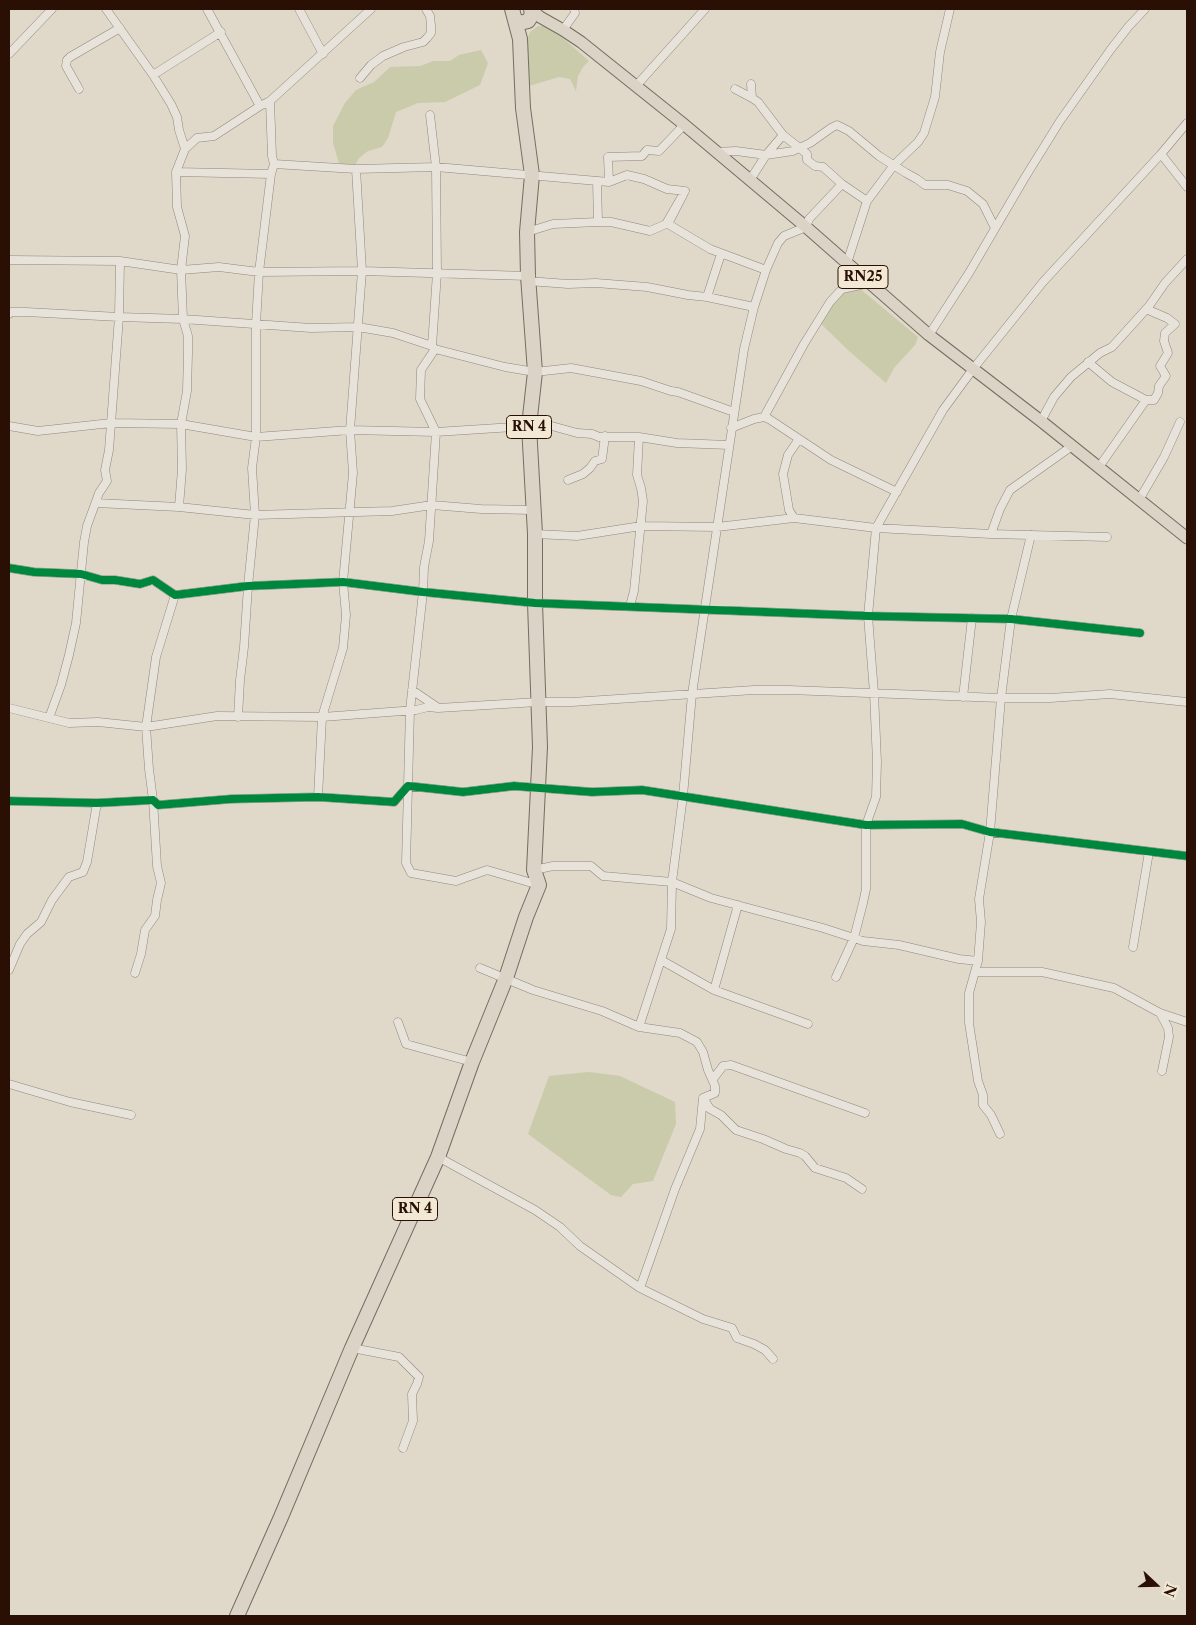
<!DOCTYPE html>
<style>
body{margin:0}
#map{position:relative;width:1196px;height:1625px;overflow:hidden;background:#e0d8c8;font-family:"Libre Caslon Text",serif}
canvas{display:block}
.frame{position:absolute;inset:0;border:10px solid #2a1004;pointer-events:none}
.north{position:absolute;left:1131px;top:1560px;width:50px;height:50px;-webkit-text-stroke:4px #f2e8d4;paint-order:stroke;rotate:111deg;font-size:14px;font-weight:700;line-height:20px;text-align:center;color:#2a1004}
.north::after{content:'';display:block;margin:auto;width:18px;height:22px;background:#2a1004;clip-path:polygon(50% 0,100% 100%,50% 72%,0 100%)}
</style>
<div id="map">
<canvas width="1196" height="1625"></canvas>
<div class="frame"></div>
<div class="north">N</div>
</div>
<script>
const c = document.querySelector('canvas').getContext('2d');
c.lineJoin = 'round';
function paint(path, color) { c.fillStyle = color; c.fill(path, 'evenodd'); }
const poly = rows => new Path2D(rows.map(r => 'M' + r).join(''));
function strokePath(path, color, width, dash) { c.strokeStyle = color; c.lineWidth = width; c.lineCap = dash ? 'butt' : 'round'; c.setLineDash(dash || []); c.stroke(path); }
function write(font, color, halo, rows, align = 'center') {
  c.font = font + ' "Libre Caslon Text",serif'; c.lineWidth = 5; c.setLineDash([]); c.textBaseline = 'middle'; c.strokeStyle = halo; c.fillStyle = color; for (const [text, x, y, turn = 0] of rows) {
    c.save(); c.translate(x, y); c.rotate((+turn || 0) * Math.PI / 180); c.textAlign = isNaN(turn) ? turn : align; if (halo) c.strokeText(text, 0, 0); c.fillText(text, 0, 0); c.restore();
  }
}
const green = poly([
 [538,26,543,26,554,30,589,61,583,67,578,76,576,91,570,79,559,77,529,86,527,79,526,43,530,32],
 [481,50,488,63,480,85,445,102,418,103,396,112,388,138,382,147,368,151,359,158,354,167,339,163,333,143,333,126,345,103,356,90,374,82,390,67,421,66,433,61,450,61,459,55],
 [859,288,918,337,915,345,894,368,886,383,849,351,819,322,843,290],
 [589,1072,620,1076,675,1102,676,1124,653,1181,633,1184,621,1197,611,1195,528,1134,549,1076]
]);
const street = poly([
 [106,9,153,75,171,104,177,117,179,130,185,149,176,172,177,207,185,236,181,270,183,319,188,336,188,353,187,391,181,424,182,469,179,507],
 [207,9,260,106],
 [299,9,323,54],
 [563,30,575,13,574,9],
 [9,54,52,9],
 [153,75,221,32],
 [360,78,371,65,383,56,404,47,423,42,427,38,431,33,431,26,430,16,426,9],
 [751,84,752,98,758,102,783,135],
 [636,86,705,9],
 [79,89,66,66,67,60,70,57,120,28],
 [735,89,752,98],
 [430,115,436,167,437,273,432,346,435,349,421,370,420,399,436,432,429,541,424,567,423,592,410,710,406,863,411,873,456,881,487,870,539,885],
 [185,149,197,138,214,136,260,106,270,101,371,9],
 [716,152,736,151,766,155,793,151,810,143,831,128,837,125,849,131,879,156,906,173,917,179,925,185,948,185,967,191,983,204,995,228],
 [1161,154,1187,187],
 [274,164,356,169,436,167,609,182,627,175,644,179,667,189,685,191],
 [176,172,271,174],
 [750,180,766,155,783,135,807,154,807,160,815,166,823,167,842,184,867,201],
 [597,181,598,222],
 [609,182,608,157,642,156,647,150,659,151,684,125],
 [527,232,553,224,598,222,611,222,650,231,666,224,685,191,668,224,710,249,766,270],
 [9,260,120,261,181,270,219,267,259,272,362,271,528,276],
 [528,281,568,284,596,283,647,287,688,295,707,297,754,307],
 [842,289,870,283],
 [707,297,721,254],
 [9,314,11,312,26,312,119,317,183,319,311,328,358,327,393,333,432,346],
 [929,335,969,273,1024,179,1060,121,1111,49,1129,26,1145,9],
 [435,349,505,367,535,372,571,368,641,381,671,391,678,392,734,412],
 [1088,362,1112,382,1146,400],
 [764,417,804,344,830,302,842,289,847,263,867,201,894,165,918,142,924,133,935,97,940,52,950,9],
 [530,420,577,433,592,434,599,437,639,437,677,443,729,445],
 [1041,421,1054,397,1071,377,1100,353,1112,347,1149,306,1165,283,1187,259],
 [9,426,38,431,111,423,181,424,256,437,350,430,436,432,529,426],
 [731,428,754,419,764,417,769,419,831,460,897,492],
 [1099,467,1146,400,1154,400,1158,393,1159,386,1166,376,1160,366,1168,353,1164,341,1165,333,1175,324,1167,318,1146,309],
 [568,480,583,474,590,468,595,461,602,459,605,436],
 [1139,500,1164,457,1180,422],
 [96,503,179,507,255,515,392,511,432,505,481,509,533,510],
 [794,518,789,510,783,474,788,455,799,439],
 [535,534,577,536,641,526,717,527,794,518,876,528,991,534,1107,537],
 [991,534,1000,509,1010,490,1072,446],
 [9,568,34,572,81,574,102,580,115,580,140,584,153,580,175,595,248,586,343,582,423,592,535,603,868,616,1011,619,1140,633],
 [630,606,634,591,643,501,641,488,637,475,639,437],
 [412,690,437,707],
 [963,697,972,618],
 [9,708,69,723,98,722,146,727,217,716,322,717,416,710,428,707,438,708,538,702,572,702,754,690,789,690,1001,698,1050,698,1110,694,1187,702],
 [238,717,240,680,244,647,248,586,255,515,252,468,256,437,256,324,259,272,271,174,274,164,272,156,270,101],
 [49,718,61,685,69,655,76,623,84,542,87,526,99,493,107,481,105,470,109,450,119,317,120,261],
 [318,797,322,717,343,648,346,615,343,582,353,473,350,430,362,271,356,169],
 [9,801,97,803,153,800,158,805,231,799,318,797,394,802,408,786,463,792,514,786,592,792,642,790,866,825,962,824,990,832,1187,856],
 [534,870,553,866,591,866,603,876,672,882,711,898,823,928,863,941,899,945,959,959,978,961],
 [1133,947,1149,852],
 [661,960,714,990,808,1024],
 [480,968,533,990,602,1011,639,1027,680,1033,697,1042,703,1052,708,1070,715,1086,715,1093,703,1098,700,1129,675,1189,640,1288],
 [9,970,20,944,27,934,41,922,52,900,69,877,83,872,87,862,97,803],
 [975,972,1042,972,1114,988,1160,1013,1187,1022],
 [135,973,141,954,145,930,155,916,157,900,161,883,157,866,153,800,149,769,146,727,156,657,175,595],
 [836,977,854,938,863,903,866,889,866,825,876,797,877,762,874,693,868,616,876,528,943,410,973,369,1043,282,1161,154,1187,123],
 [714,990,738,905],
 [1160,1013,1168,1028,1169,1037,1162,1071],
 [398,1022,406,1044,472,1062],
 [639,1027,671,929,672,882,683,796,692,694,744,349,754,307,766,270,778,243,784,236,806,227,809,219,842,184],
 [713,1079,723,1066,731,1065,865,1113],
 [9,1084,70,1102,131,1115],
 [703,1098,710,1109,721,1115,736,1130,763,1139,786,1149,800,1153,805,1156,815,1168,846,1178,862,1189],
 [1000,1134,991,1115,983,1105,983,1095,978,1081,969,1023,969,993,978,961,981,922,979,899,990,832,1001,698,1011,619,1031,535],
 [438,1157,535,1210,560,1227,580,1246,640,1288,703,1319,732,1328,737,1338,754,1344,765,1350,773,1359],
 [352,1348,399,1357,419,1377,417,1384,412,1394,413,1421,403,1448]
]);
const primary = poly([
 [531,9,540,17,563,30,581,42,681,122,806,227,929,335,1041,421,1187,538]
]);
const highway = poly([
 [515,19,520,23,528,21,532,15,531,9],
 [237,1616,281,1517,352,1348,438,1157,472,1062,506,978,526,917,539,885,534,870,540,747,535,603,535,534,529,426,535,372,528,276,527,232,532,175,523,108,520,39,512,9]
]);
const cycleway = poly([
 [9,568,34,572,81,574,102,580,115,580,140,584,153,580,175,595,248,586,343,582,423,592,535,603,868,616,1011,619,1140,633],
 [9,801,97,803,153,800,158,805,231,799,318,797,394,802,408,786,463,792,514,786,592,792,642,790,866,825,962,824,990,832,1187,856]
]);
const shields = [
 [863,277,50],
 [529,427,45],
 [415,1209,45]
];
const shieldNames = [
 ["RN25",863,277],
 ["RN 4",529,427],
 ["RN 4",415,1209]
];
paint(green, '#c9cbaa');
strokePath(street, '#8f877d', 9);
strokePath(primary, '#756d63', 13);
strokePath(highway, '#756d63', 16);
strokePath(street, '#e7e3db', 8);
strokePath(primary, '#dbd3c5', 11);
strokePath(highway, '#dbd3c5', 14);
strokePath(cycleway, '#00873e', 8);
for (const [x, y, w] of shields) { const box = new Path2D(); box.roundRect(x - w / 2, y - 11.5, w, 23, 4); c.fillStyle = '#f2e8d4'; c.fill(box); strokePath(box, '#2a1004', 1); }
write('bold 14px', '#2a1004', null, shieldNames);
</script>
